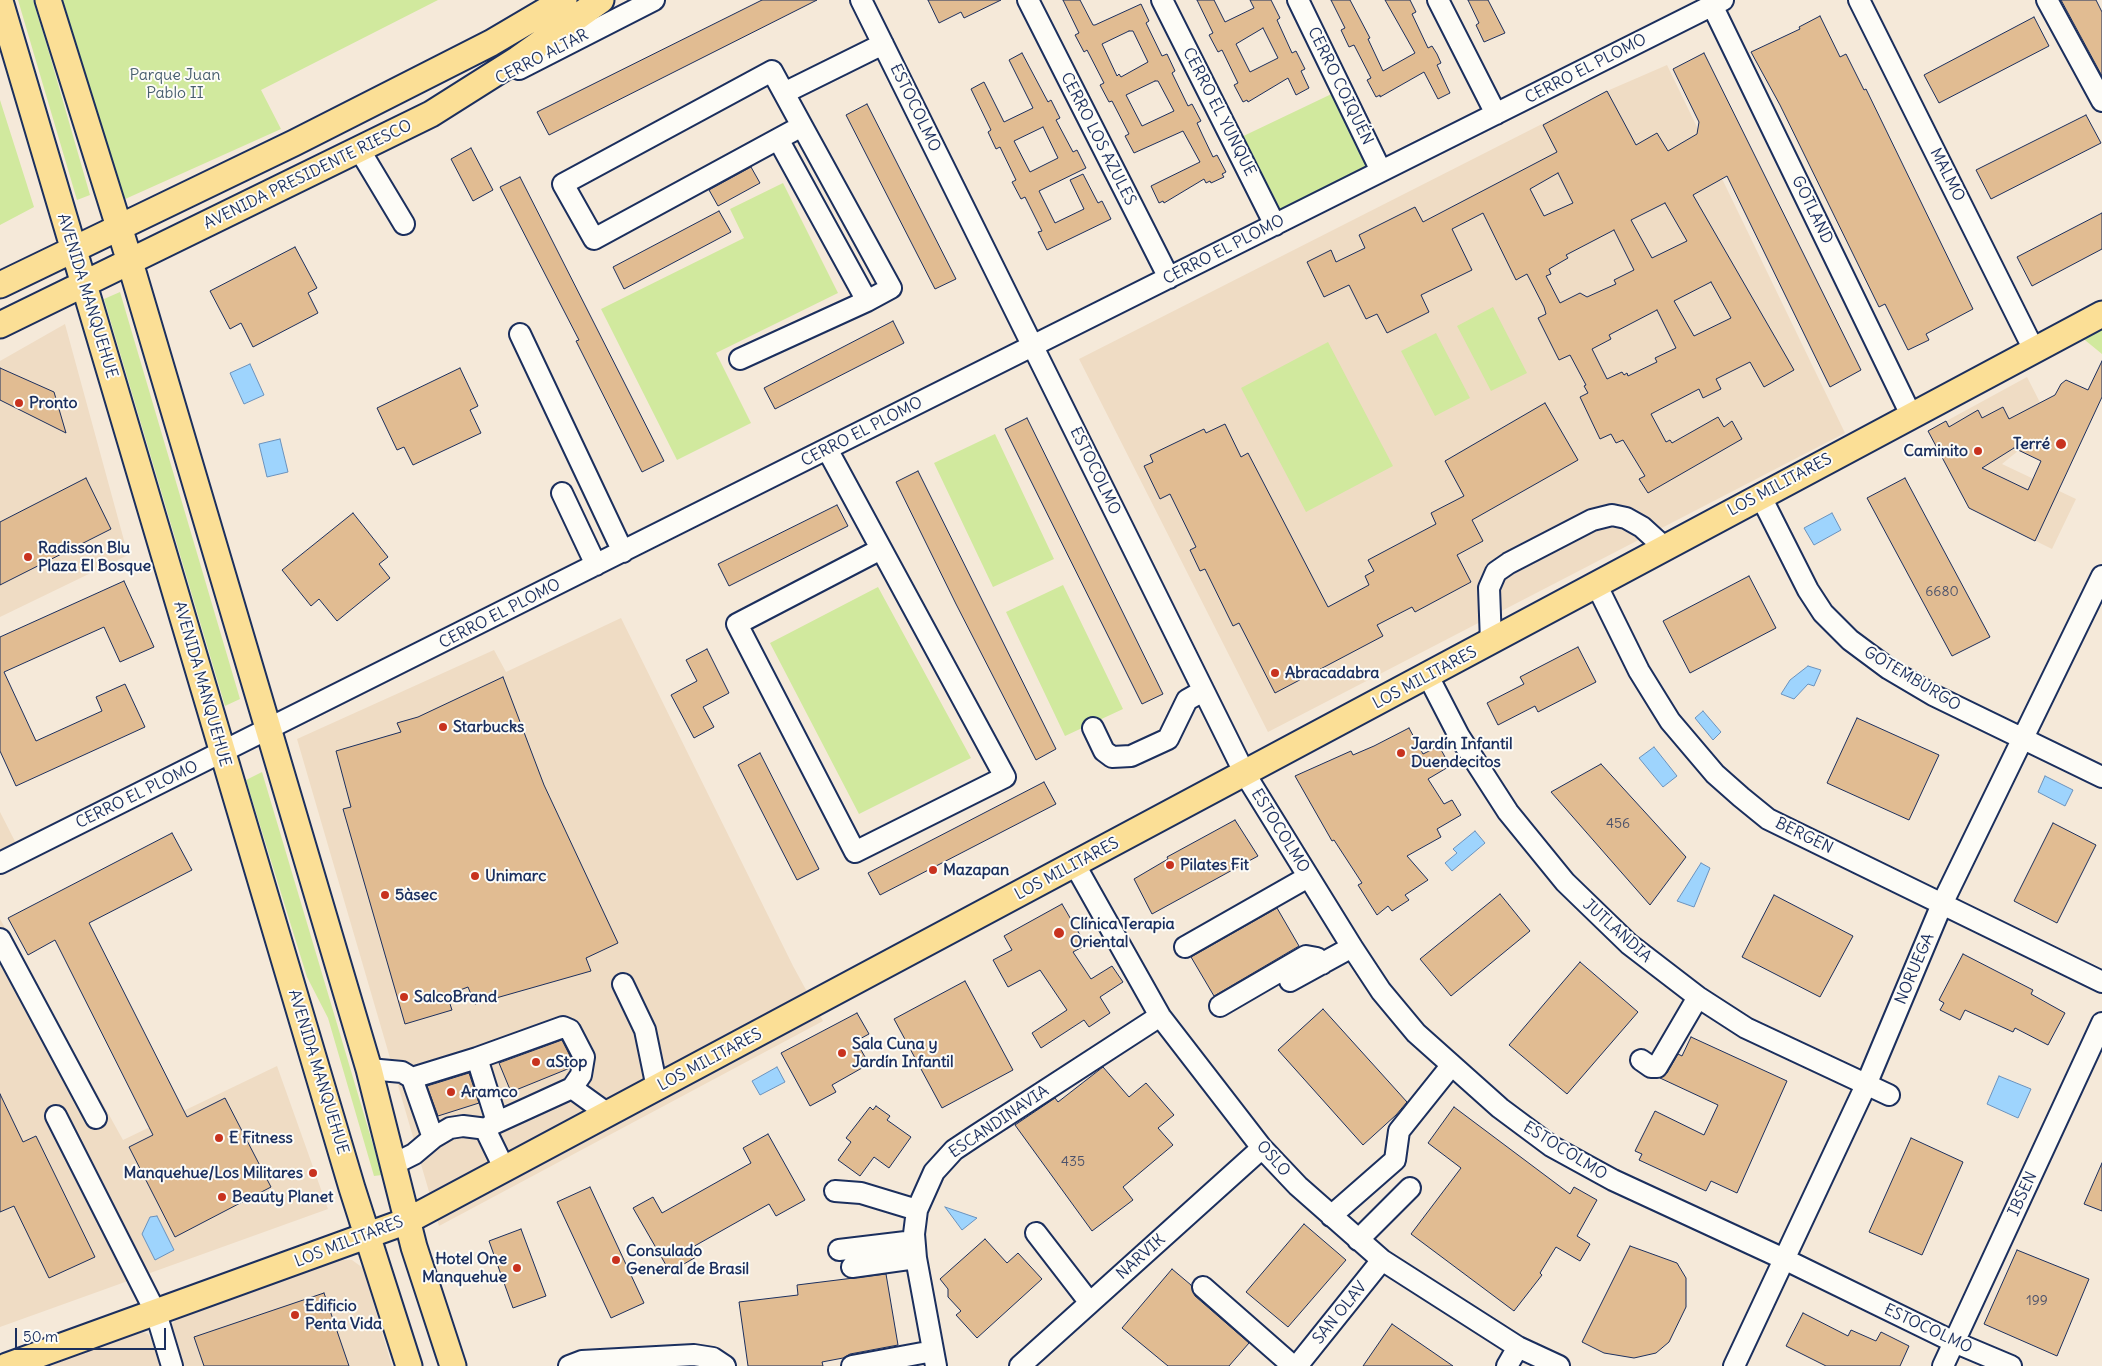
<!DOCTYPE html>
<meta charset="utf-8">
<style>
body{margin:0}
#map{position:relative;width:2102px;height:1366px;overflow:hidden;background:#f5e9d9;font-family:Delius,sans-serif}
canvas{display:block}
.scale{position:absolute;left:15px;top:1328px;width:151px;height:22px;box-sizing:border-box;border:2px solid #1b2f5e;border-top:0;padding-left:6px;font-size:15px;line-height:18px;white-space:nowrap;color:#1b2f5e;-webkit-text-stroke:4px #fdfcf7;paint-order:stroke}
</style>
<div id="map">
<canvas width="2102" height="1366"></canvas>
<div class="scale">50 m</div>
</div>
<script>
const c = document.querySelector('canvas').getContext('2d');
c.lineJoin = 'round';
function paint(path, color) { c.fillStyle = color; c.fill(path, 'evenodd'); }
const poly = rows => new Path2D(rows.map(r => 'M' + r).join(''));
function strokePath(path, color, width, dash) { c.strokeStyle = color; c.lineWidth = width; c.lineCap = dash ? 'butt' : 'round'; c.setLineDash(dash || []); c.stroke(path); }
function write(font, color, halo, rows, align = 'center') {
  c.font = font + ' Delius,sans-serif'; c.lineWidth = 4; c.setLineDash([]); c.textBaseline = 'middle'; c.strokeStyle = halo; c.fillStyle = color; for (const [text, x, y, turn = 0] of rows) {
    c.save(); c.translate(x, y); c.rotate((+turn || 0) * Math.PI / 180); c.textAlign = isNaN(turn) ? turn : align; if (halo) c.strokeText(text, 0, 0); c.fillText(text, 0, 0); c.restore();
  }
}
const built = poly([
 [1667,65,1845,433,1268,732,1079,359,1607,91],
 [65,324,128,555,0,617,0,361],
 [2027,377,2051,424,2002,464,2076,499,2052,549,1969,508,1928,431],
 [621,618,793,966,823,1021,439,1226,297,739,494,650,506,672],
 [0,812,24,859,0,872],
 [0,919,123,1140,277,1066,328,1209,0,1327],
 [337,1260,352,1260,363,1268,392,1366,182,1366,172,1332,172,1324,179,1317],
 [143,1332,148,1334,153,1341,160,1366,44,1366]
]);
const green = poly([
 [18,0,33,0,48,49,90,195,77,200],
 [63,0,438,0,261,90,281,129,123,200],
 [1342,89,1381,171,1275,225,1233,141],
 [0,100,34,207,0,225],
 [783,183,838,293,716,353,751,423,677,460,601,309,744,238,730,209],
 [120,292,240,699,225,706,104,299],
 [1493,307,1527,373,1491,391,1457,326],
 [2102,324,2102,354,2080,336],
 [1436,333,1470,398,1435,416,1401,351],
 [1328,342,1393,466,1306,512,1241,388],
 [995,434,1054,559,993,587,934,463],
 [1063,585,1123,709,1065,736,1006,612],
 [878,587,971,758,859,814,770,643],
 [262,772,382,1175,374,1176,328,1018,307,977,246,780]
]);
const water = poly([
 [250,364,264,395,244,404,230,373,250,364],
 [280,439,288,472,267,477,259,444,280,439],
 [1832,513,1841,530,1814,545,1804,528,1832,513],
 [1808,666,1821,670,1814,686,1808,684,1794,699,1781,694,1790,680,1808,666],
 [1703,711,1721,732,1713,740,1695,718,1703,711],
 [1654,747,1677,776,1663,787,1639,758,1654,747],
 [2045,776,2073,790,2065,806,2038,792,2045,776],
 [1475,831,1485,843,1452,871,1445,863,1457,853,1453,849,1475,831],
 [1701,863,1710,868,1694,907,1677,901,1701,863],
 [777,1067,785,1082,760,1095,752,1081,777,1067],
 [1999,1076,2031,1089,2018,1118,1987,1104,1999,1076],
 [945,1207,977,1218,962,1230,945,1207],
 [157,1216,174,1250,155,1260,142,1234,150,1217,157,1216]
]);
const building = poly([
 [762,0,817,0,549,135,537,112,762,0],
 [928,0,1001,0,964,18,961,12,939,23,928,0],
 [1063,0,1080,0,1093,25,1095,25,1141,4,1149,21,1146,23,1162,56,1167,54,1175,71,1172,73,1188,106,1192,104,1201,121,1197,123,1202,134,1213,157,1217,155,1226,172,1222,174,1224,177,1211,183,1210,181,1206,183,1204,179,1164,203,1163,201,1159,203,1151,186,1200,162,1183,131,1134,153,1125,136,1129,134,1112,101,1109,102,1100,85,1104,83,1087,50,1084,52,1075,35,1079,33,1063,0],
 [1129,31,1133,31,1148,62,1121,77,1119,74,1117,76,1102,44,1129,31],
 [1155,81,1158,81,1174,111,1142,126,1126,95,1155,81],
 [1197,0,1214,0,1225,22,1254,8,1250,0,1271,0,1280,18,1277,20,1292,53,1296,51,1305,69,1301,71,1309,88,1296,95,1288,78,1248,102,1247,100,1243,102,1234,85,1238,83,1222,50,1218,52,1209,35,1213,33,1197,0],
 [1263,28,1278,58,1250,72,1236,44,1263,28],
 [1331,0,1350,0,1370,38,1368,39,1383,71,1415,53,1385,0,1410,0,1416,12,1412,14,1428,48,1432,46,1437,54,1441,63,1437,65,1450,93,1438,99,1424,72,1380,97,1380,95,1376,97,1367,80,1371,78,1354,45,1349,47,1341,30,1345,28,1331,0],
 [1468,0,1488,0,1505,33,1484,42,1476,25,1479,23,1468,0],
 [2061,0,2096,0,2102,12,2102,76,2061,0],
 [1820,16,1840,57,1846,54,1864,90,1866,89,1973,309,1926,334,1929,340,1908,350,1885,304,1879,307,1780,105,1751,52,1800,29,1799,27,1820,16],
 [2034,17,2049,46,1939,103,1924,75,2034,17],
 [1022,53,1048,102,1051,100,1060,118,1056,120,1073,152,1077,150,1086,168,1039,191,1055,223,1084,209,1070,180,1083,174,1098,203,1102,201,1111,219,1047,250,1038,232,1042,231,1025,197,1021,199,1012,182,1016,180,1000,147,996,149,988,132,991,130,971,89,984,82,1004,122,1033,108,1009,60,1022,53],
 [1043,127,1058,158,1030,172,1014,141,1043,127],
 [1704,53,1861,370,1830,387,1727,176,1693,195,1794,370,1764,387,1750,362,1716,379,1721,389,1703,398,1699,389,1651,414,1666,442,1670,440,1672,443,1718,417,1724,427,1732,421,1742,439,1648,493,1639,479,1645,476,1623,440,1616,443,1611,434,1600,439,1580,397,1588,393,1584,386,1586,385,1570,355,1559,360,1538,318,1546,314,1544,307,1527,274,1516,280,1483,213,1452,229,1472,270,1421,295,1429,312,1387,333,1377,314,1366,319,1349,285,1324,297,1307,262,1331,250,1336,262,1365,248,1359,235,1415,207,1423,222,1557,152,1543,125,1607,91,1636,145,1657,133,1668,151,1697,134,1699,122,1673,69,1704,53],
 [1558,173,1573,203,1544,216,1530,189,1558,173],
 [1665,203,1687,241,1652,258,1631,220,1665,203],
 [1614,230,1634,270,1614,280,1616,284,1587,297,1580,293,1560,303,1546,276,1551,274,1549,269,1568,258,1566,255,1614,230],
 [1711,282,1731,318,1694,336,1674,301,1711,282],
 [1657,310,1676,348,1655,358,1657,362,1628,376,1627,373,1624,375,1622,372,1607,379,1592,349,1611,339,1609,335,1657,310],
 [867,104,956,279,935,289,846,115,867,104],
 [2086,115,2101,143,1991,199,1976,170,2086,115],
 [471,148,493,190,473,201,451,159,471,148],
 [751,167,760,183,718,206,709,190,751,167],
 [520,177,664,461,642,472,576,341,579,340,500,187,520,177],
 [719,211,731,232,624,289,613,267,719,211],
 [2102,213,2102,249,2032,286,2017,257,2102,213],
 [295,247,317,288,308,293,318,313,253,347,241,323,230,329,210,291,295,247],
 [893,321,904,343,775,409,764,388,893,321],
 [2102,361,2102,397,2035,541,1969,508,1928,431,1946,421,1949,427,1978,410,1982,418,2003,407,2009,419,2055,395,2061,384,2066,380,2088,390,2102,361],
 [2014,448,2041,461,2028,490,1982,468,2014,448],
 [0,368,54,392,66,433,0,400,0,368],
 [460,368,478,406,470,410,481,433,413,465,404,447,397,450,377,408,460,368],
 [1545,403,1578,460,1472,520,1483,541,1457,555,1471,582,1415,612,1412,607,1377,625,1383,636,1275,693,1239,623,1233,626,1205,569,1200,571,1190,550,1196,547,1170,494,1160,499,1144,466,1153,462,1150,455,1204,429,1206,433,1225,424,1241,457,1248,453,1328,607,1369,585,1365,576,1374,571,1368,560,1436,524,1431,513,1464,496,1445,461,1545,403],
 [1027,418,1163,694,1142,704,1005,429,1027,418],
 [918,471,1056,749,1036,760,956,604,896,482,918,471],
 [86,478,111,529,0,585,0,522,86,478],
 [1905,478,1990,637,1952,656,1867,498,1905,478],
 [837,505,848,526,729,586,718,564,837,505],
 [353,513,388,557,379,564,390,578,337,621,319,599,311,606,282,570,353,513],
 [1749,576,1776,628,1690,673,1663,621,1749,576],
 [124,581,154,647,120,662,104,627,4,672,36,741,102,711,96,697,125,684,145,727,16,786,0,751,0,637,124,581],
 [1578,647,1596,682,1538,712,1535,706,1498,725,1487,703,1524,684,1520,677,1578,647],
 [707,649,729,693,703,707,714,727,694,738,671,695,697,681,686,660,707,649],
 [503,677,544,785,618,943,586,958,591,971,475,1004,468,987,447,995,452,1010,405,1024,343,809,351,807,336,751,401,732,397,723,418,717,503,677],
 [1857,718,1939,755,1909,820,1827,783,1857,718],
 [1409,728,1423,754,1439,746,1450,766,1428,779,1444,804,1452,800,1461,815,1437,829,1441,837,1407,856,1428,880,1405,895,1409,900,1392,911,1388,906,1377,915,1358,885,1362,883,1334,840,1332,841,1295,776,1351,751,1353,755,1374,746,1409,728],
 [760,753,819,869,797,880,738,765,760,753],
 [1601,764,1686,857,1650,905,1551,792,1601,764],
 [1044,782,1056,804,880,895,868,873,1044,782],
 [1235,820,1258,856,1152,914,1134,879,1168,859,1167,857,1235,820],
 [2053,823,2096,845,2057,923,2014,901,2053,823],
 [172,833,192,870,89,923,187,1117,225,1098,271,1187,175,1237,129,1147,153,1135,55,940,28,955,8,918,172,833],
 [1500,894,1530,931,1451,996,1420,959,1500,894],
 [1774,895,1853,936,1820,997,1742,957,1774,895],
 [1062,904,1086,945,1073,952,1091,979,1112,966,1123,982,1100,997,1110,1013,1089,1027,1084,1020,1041,1048,1032,1033,1067,1010,1040,970,1008,987,993,960,1012,950,1004,936,1062,904],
 [1277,908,1299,946,1214,996,1191,957,1277,908],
 [1963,954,2033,990,2031,994,2065,1013,2048,1045,2015,1028,2013,1032,1965,1010,1960,1020,1940,1010,1944,1003,1939,1000,1963,954],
 [1580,962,1638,1012,1567,1094,1509,1045,1580,962],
 [965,981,1013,1070,942,1108,894,1019,965,981],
 [1323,1009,1407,1102,1396,1115,1363,1145,1278,1050,1323,1009],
 [857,1013,869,1034,856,1041,869,1064,832,1085,836,1092,810,1106,781,1053,857,1013],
 [1691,1037,1787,1081,1737,1193,1711,1181,1706,1191,1639,1160,1642,1154,1635,1151,1655,1111,1704,1135,1718,1105,1660,1078,1667,1073,1678,1054,1682,1056,1691,1037],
 [562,1040,572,1060,570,1068,511,1092,499,1063,562,1040],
 [1103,1067,1129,1097,1146,1083,1174,1115,1158,1128,1173,1145,1123,1187,1133,1200,1092,1231,1015,1125,1055,1098,1058,1102,1103,1067],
 [469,1073,479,1103,438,1116,427,1086,469,1073],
 [0,1094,23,1142,36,1136,95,1257,49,1278,14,1206,0,1212,0,1094],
 [876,1106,890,1116,887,1120,911,1137,889,1168,874,1157,860,1176,838,1160,851,1142,846,1138,870,1107,873,1110,876,1106],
 [1454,1107,1570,1194,1574,1187,1597,1200,1577,1236,1590,1244,1580,1261,1556,1247,1540,1273,1542,1275,1514,1311,1411,1234,1461,1168,1428,1143,1454,1107],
 [768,1134,805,1200,776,1216,769,1204,691,1248,696,1257,670,1272,633,1208,653,1197,662,1213,751,1163,743,1148,768,1134],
 [1911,1138,1963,1162,1922,1255,1869,1232,1911,1138],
 [2102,1163,2102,1211,2084,1204,2102,1163],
 [590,1187,644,1303,611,1318,557,1202,590,1187],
 [1304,1224,1346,1260,1288,1327,1246,1292,1304,1224],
 [521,1229,546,1296,513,1308,489,1241,521,1229],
 [985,1239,1007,1263,1018,1253,1042,1279,977,1338,956,1315,961,1311,948,1297,948,1289,940,1279,985,1239],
 [1630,1246,1677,1263,1686,1278,1686,1307,1669,1342,1656,1353,1634,1358,1604,1353,1582,1342,1630,1246],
 [2017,1250,2089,1279,2057,1356,1984,1324,2017,1250],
 [1172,1269,1191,1285,1195,1296,1249,1343,1229,1366,1168,1366,1122,1328,1172,1269],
 [886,1274,898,1345,850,1354,843,1358,822,1362,823,1366,748,1366,739,1302,798,1295,797,1285,886,1274],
 [324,1293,349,1366,204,1366,194,1337,324,1293],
 [1803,1313,1848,1336,1851,1330,1876,1341,1881,1332,1909,1346,1900,1366,1826,1366,1786,1346,1803,1313],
 [1392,1324,1453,1366,1363,1366,1392,1324]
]);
const minor = poly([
 [861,0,1245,774,1352,947,1381,991,1416,1033,1500,1108,1551,1146,1613,1180,1784,1259,1954,1342,2011,1366],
 [1028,0,1169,278],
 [1162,0,1275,225],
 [1298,0,1381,171],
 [1438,0,1496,114],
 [1859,0,2034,350],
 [2047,0,2102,101],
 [1712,5,1911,415],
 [519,69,654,0],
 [784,93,883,44],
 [778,139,867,301,891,288,802,126,772,71,563,184,594,239,778,139,802,126],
 [359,149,404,224],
 [520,334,623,552],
 [740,359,867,301],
 [827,449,1005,777,855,852,737,624,881,549],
 [562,493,596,565],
 [1760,495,1808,590,1823,613,1850,640,1889,669,1933,695,2102,777],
 [1597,586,1639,671,1670,721,1715,774,1741,797,1768,819,2102,982],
 [1491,642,1489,588,1496,572,1509,563,1592,520,1612,515,1626,518,1642,527,1664,547],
 [1428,676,1459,736,1508,812,1565,882,1629,944,1698,997,1746,1028,1889,1095],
 [1093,728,1104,751,1112,757,1131,756,1168,739,1187,700,1203,691],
 [0,863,1723,0],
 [1075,865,1160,1016,1262,1148,1298,1186,1382,1260,1518,1347,1559,1366],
 [0,939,96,1118],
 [1185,947,1308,877],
 [1290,981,1352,947],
 [623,984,645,1030,657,1088],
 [1220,1006,1306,956,1317,958,1322,964],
 [477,1058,497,1122],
 [1641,1060,1651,1067,1657,1067,1698,997],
 [369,1069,402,1072,412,1078,433,1138],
 [412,1078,477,1058,563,1027,570,1030,584,1057,581,1075,572,1088],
 [56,1116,156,1313,172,1366],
 [394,1164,414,1154,433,1138,450,1128,463,1126,487,1129],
 [505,1170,488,1135,487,1129,491,1125,572,1088,608,1114],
 [835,1191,861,1193,917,1210],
 [1331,1216,1395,1160,1399,1131,1451,1066],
 [1036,1233,1090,1303],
 [1358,1240,1410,1188],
 [839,1250,914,1241],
 [852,1267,916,1258],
 [1203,1287,1293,1366],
 [569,1366,582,1361,694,1355,713,1358,725,1366],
 [852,1366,933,1351],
 [936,1366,916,1258,914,1234,917,1210,934,1172,954,1150,975,1136,1160,1016],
 [1020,1366,1262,1148],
 [1297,1366,1382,1260],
 [1507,1366,1518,1347],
 [1734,1366,1866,1085,1942,904,2102,576],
 [1943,1366,2102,1023]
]);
const major = poly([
 [48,0,130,262,369,1069,414,1247,453,1366],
 [0,1,352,1188,409,1366],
 [0,285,294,143,491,43,564,0],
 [0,325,431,114,518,59,601,0],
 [7,1366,407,1221,2102,314]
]);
const markers = [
 [19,403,5,"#c8321e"],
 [2061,444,6,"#c8321e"],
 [1978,451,5,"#c8321e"],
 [28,557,5,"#c8321e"],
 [1275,673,5,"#c8321e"],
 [443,727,5,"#c8321e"],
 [1401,753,5,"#c8321e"],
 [1170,865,5,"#c8321e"],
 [933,870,5,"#c8321e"],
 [475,876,5,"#c8321e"],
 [385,895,5,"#c8321e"],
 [1059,933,6,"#c8321e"],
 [404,997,5,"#c8321e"],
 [842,1053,5,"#c8321e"],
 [536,1062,5,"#c8321e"],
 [451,1092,5,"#c8321e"],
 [219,1138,5,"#c8321e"],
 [313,1173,5,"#c8321e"],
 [222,1197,5,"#c8321e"],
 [616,1260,5,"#c8321e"],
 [517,1268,5,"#c8321e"],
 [295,1315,5,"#c8321e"]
];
const numberNames = [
 ["6680",1942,592],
 ["456",1618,824],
 ["435",1073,1162],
 ["199",2037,1301]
];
const streetNames = [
 ["CERRO ALTAR",542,57,-27],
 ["CERRO EL PLOMO",1586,69,-27],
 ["CERRO COIQUÉN",1340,86,64],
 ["ESTOCOLMO",915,108,64],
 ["CERRO EL YUNQUE",1219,112,63],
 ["CERRO LOS AZULES",1098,139,63],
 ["AVENIDA PRESIDENTE RIESCO",308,175,-26],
 ["MALMO",1947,175,63],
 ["GOTLAND",1812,210,64],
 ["CERRO EL PLOMO",1224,250,-27],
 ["AVENIDA MANQUEHUE",87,296,73],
 ["CERRO EL PLOMO",862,432,-27],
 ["ESTOCOLMO",1095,471,64],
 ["LOS MILITARES",1780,485,-28],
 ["CERRO EL PLOMO",500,614,-27],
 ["LOS MILITARES",1425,678,-28],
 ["GOTEMBURGO",1912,679,31],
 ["AVENIDA MANQUEHUE",202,684,74],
 ["CERRO EL PLOMO",137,795,-26],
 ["ESTOCOLMO",1280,831,58],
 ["BERGEN",1804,836,26],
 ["LOS MILITARES",1067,869,-28],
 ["JUTLANDIA",1617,931,42],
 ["NORUEGA",1915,969,-67],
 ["LOS MILITARES",710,1060,-28],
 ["AVENIDA MANQUEHUE",318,1072,73],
 ["ESCANDINAVIA",999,1122,-34],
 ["ESTOCOLMO",1565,1151,32],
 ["OSLO",1273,1159,48],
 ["IBSEN",2023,1194,-65],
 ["LOS MILITARES",349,1242,-21],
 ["NARVIK",1141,1257,-42],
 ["SAN OLAV",1340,1313,-51],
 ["ESTOCOLMO",1928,1329,25]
];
const parkNames = [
 ["Parque Juan",175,75],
 ["Pablo II",175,93]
];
const poiNames = [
 ["Pronto",29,403],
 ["Terré",2050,444,"right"],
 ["Caminito",1968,451,"right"],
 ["Radisson Blu",38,548],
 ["Plaza El Bosque",38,566],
 ["Abracadabra",1285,673],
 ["Starbucks",453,727],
 ["Jardín Infantil",1411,744],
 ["Duendecitos",1411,762],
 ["Pilates Fit",1180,865],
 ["Mazapan",943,870],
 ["Unimarc",485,876],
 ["5àsec",395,895],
 ["Clínica Terapia",1070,924],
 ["Oriental",1070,942],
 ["SalcoBrand",414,997],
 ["Sala Cuna y",852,1044],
 ["Jardín Infantil",852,1062],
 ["aStop",546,1062],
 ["Aramco",461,1092],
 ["E Fitness",229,1138],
 ["Manquehue/Los Militares",303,1173,"right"],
 ["Beauty Planet",232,1197],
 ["Consulado",626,1251],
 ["General de Brasil",626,1269],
 ["Hotel One",507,1259,"right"],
 ["Manquehue",507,1277,"right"],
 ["Edificio",305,1306],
 ["Penta Vida",305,1324]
];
paint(built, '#efdcc4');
paint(green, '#d1e99e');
paint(water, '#9ed4fd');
strokePath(water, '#6a92bd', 1);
paint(building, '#e1bc92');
strokePath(building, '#1b2f5e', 1);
strokePath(minor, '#1b2f5e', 24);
strokePath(major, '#1b2f5e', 29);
strokePath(minor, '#fdfcf7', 20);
strokePath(major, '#fbdf96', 25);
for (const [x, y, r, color] of markers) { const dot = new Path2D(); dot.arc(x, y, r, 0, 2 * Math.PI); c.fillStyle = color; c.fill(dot); strokePath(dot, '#fdfcf7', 2); }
write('14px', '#4c526b', null, numberNames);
write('16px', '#1b2f5e', '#fdfcf7', streetNames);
write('16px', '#485e6e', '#fdfcf7', parkNames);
write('bold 16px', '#1b2f5e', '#fdfcf7', poiNames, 'left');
</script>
